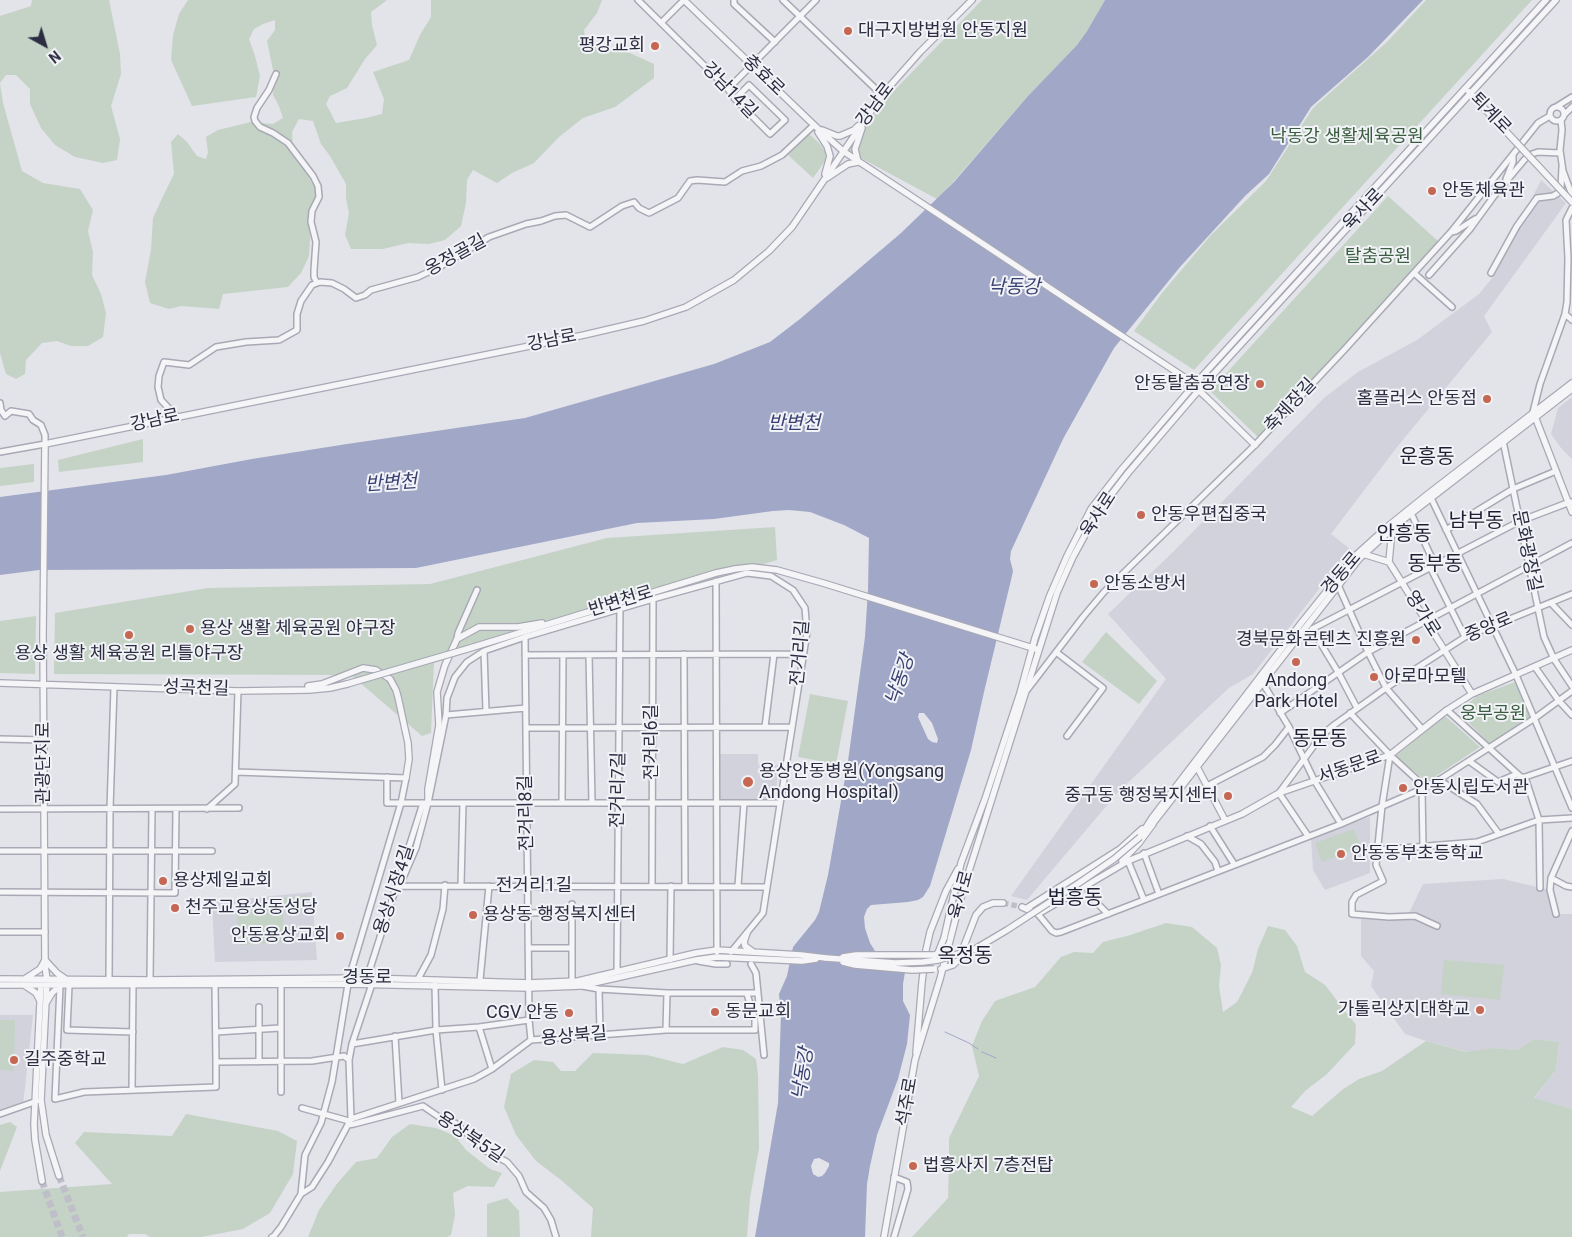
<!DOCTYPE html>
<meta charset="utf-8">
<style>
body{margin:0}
#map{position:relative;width:1572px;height:1237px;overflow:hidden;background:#e3e3ea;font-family:Roboto,sans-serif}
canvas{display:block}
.north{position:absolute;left:20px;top:20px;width:50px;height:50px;-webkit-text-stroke:4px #f2f3f7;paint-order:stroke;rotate:141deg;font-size:14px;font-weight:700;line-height:20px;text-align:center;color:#2c2d41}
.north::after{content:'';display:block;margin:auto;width:18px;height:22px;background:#2c2d41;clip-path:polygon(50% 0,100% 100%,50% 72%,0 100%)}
</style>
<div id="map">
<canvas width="1572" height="1237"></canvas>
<div class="north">N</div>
</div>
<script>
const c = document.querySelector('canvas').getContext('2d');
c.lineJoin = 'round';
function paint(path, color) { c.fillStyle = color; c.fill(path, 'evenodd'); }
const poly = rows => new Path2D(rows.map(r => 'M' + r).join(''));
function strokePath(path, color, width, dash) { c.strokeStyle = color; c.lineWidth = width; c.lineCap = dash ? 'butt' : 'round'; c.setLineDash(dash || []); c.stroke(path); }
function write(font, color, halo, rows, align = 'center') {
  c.font = font + ' Roboto,"Noto Sans KR",sans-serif'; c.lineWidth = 4; c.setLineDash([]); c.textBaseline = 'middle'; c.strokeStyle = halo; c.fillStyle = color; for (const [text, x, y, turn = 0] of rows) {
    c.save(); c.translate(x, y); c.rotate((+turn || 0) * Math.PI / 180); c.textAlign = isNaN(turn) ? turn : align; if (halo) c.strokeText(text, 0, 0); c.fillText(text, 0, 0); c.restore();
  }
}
const built = poly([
 [1541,180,1566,203,1484,316,1492,332,1397,447,1331,534,1350,549,1253,674,1229,688,1119,791,1027,900,1011,896,1166,679,1108,614,1172,553,1324,398,1358,372,1417,340,1479,294,1493,277],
 [1572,397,1572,459,1561,448,1551,434,1558,408],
 [720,754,758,754,758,764,779,765,775,799,720,799],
 [1370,817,1370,873,1325,890,1313,870,1311,838],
 [1503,879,1550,890,1556,914,1572,914,1572,1109,1534,1099,1556,1070,1559,1042,1534,1039,1517,1050,1494,1048,1475,1054,1426,1041,1405,1034,1371,986,1374,971,1361,956,1361,918,1409,913,1423,884],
 [312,892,317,960,215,962,212,902],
 [0,1015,33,1015,23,1105,0,1112]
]);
const green = poly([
 [32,0,109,0,120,54,121,74,111,106,120,139,117,160,103,163,75,157,55,145,41,128,30,104,30,89,16,75,6,75,0,83,3,103,22,171,43,183,80,189,93,210,88,231,93,252,92,275,101,294,106,313,103,337,88,346,71,346,57,341,42,343,26,360,25,374,16,379,6,374,0,353,0,16,31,6],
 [188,0,387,0,371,12,372,25,377,45,365,59,347,88,330,96,326,104,336,123,366,118,382,114,384,99,373,72,409,60,420,35,431,17,431,0,602,0,597,13,584,30,586,43,630,53,654,64,654,78,615,107,583,118,559,137,534,163,512,173,497,183,473,170,467,180,466,203,461,226,445,240,429,244,408,243,383,249,351,249,345,235,349,213,346,198,346,184,330,156,321,144,313,121,299,119,292,132,293,149,303,162,309,178,319,194,309,209,310,239,309,256,301,273,288,287,223,294,219,309,181,306,169,309,150,303,145,282,151,250,153,218,165,192,174,174,171,142,178,134,187,142,197,156,206,159,208,152,206,137,218,130,251,122,273,124,283,118,279,106,273,95,274,75,267,41,275,30,275,20,263,24,254,29,249,39,255,56,260,76,256,97,192,106,171,60,173,35,179,14],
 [982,0,1105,0,1087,31,1077,45,1028,96,954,181,937,199,848,151,887,98],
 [1426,0,1532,0,1194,370,1134,331,1162,293,1211,235,1266,181,1313,108,1388,41],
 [809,134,819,143,826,152,825,161,813,178,788,155],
 [1388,196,1439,242,1259,438,1210,391],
 [143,439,143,462,59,472,58,460],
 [34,464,34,482,0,486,0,468],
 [775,527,777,560,434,663,431,733,422,736,351,675,54,674,55,613,208,588,430,584,607,538],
 [36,616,35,674,0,673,0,621],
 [1106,632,1157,681,1139,704,1082,662],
 [1515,682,1532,716,1490,744,1458,712,1477,696],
 [810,694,848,701,836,764,798,757],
 [1445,716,1480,747,1427,782,1396,756],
 [1354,829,1361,848,1322,862,1315,843],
 [307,895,309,911,286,914,284,898],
 [282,902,285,942,240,945,236,906],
 [1166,923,1192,927,1217,948,1221,965,1219,986,1223,1012,1237,1002,1252,973,1258,949,1268,926,1285,930,1297,946,1305,972,1325,985,1356,1025,1355,1044,1327,1074,1305,1091,1291,1107,1312,1116,1342,1090,1359,1079,1382,1071,1426,1041,1466,1052,1494,1048,1517,1050,1534,1039,1559,1042,1556,1070,1534,1098,1572,1109,1572,1237,912,1237,948,1198,949,1166,949,1138,979,1076,972,1046,982,1021,995,1001,1035,987,1061,957,1074,952,1093,953,1103,942,1127,936],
 [1444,960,1504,965,1500,1000,1441,994],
 [0,1020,15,1020,14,1071,0,1070],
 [723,1047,743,1050,756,1059,758,1075,759,1148,750,1198,747,1237,591,1237,593,1208,561,1180,536,1161,516,1135,504,1107,511,1074,534,1060,553,1062,561,1071,575,1071,593,1053,647,1055,683,1064],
 [186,1114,278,1131,297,1141,293,1174,270,1213,243,1229,201,1237,150,1237,145,1234,129,1234,127,1237,0,1237,0,1192,112,1184,75,1143,84,1132,172,1136],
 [10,1122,17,1127,0,1171,0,1125],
 [410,1124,436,1128,455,1136,466,1150,490,1169,502,1173,494,1187,468,1186,453,1193,455,1215,451,1235,447,1237,308,1237,319,1210,336,1185,356,1162,377,1158,392,1137],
 [507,1198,519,1211,520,1237,487,1237,487,1204]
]);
const water = poly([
 [1105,0,1423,0,1368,57,1311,107,1269,174,1245,196,1180,267,1114,348,1063,439,1011,551,1010,559,1013,571,1011,580,984,692,971,750,930,886,923,897,918,900,908,902,871,905,867,909,864,917,865,928,870,943,875,951,881,956,903,961,906,966,903,984,903,1001,910,1015,907,1044,898,1079,877,1135,870,1166,867,1184,865,1237,755,1237,778,1103,781,1014,779,994,787,976,793,947,815,920,819,912,828,875,848,761,865,637,868,590,869,538,844,525,810,512,789,510,773,511,714,519,637,523,416,568,39,570,0,575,0,497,166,475,252,459,347,444,525,418,714,364,770,342,800,319,901,233,954,182,1028,96,1077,45,1087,31],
 [919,713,924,713,932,723,938,739,937,743,932,742,928,739,918,717],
 [819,1158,829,1163,829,1166,825,1173,822,1176,818,1177,813,1174,811,1166,814,1159]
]);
const stream = poly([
 [945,1032,969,1043,978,1049],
 [982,1052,996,1058]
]);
const tertiaryTunnel = poly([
 [1003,903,1022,907]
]);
const secondaryTunnel = poly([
 [59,1176,83,1237],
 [42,1181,62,1237]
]);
const minor = poly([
 [638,0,728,89,735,99,770,134,785,120,749,85,735,99],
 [734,0,734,4,775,42],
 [783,0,882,95],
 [661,23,684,0],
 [276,74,269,90,257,108,254,117,255,121,260,127,273,133,288,143,313,176,318,186,319,197,312,211,311,222,316,242,314,270,314,277,317,283],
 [728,89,816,0],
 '1550 114a7 7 0 1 1 14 0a7 7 0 1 1-14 0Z',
 [1556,107,1572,97],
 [1564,115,1572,107],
 [1561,120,1562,130,1560,150,1563,171,1572,195],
 [1506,179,1513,162,1513,156],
 [1451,232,1456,231,1475,219],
 [1414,273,1452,307],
 [1491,273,1517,226,1537,198,1553,196,1558,193,1561,188,1562,167],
 [1429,275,1470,229,1494,196,1525,159,1532,154,1538,152,1560,153],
 [1565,314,1572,320],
 [0,403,1,410,5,416,11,411,29,414,33,420,41,425,45,435,45,444,0,452],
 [1533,412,1540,384,1565,314,1567,302,1568,258,1566,220,1572,208],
 [177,417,161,400,158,387,159,376,164,362,189,365,216,347,246,342,279,340,297,330,297,314,301,301,312,285,320,282,332,283,344,289,356,298,365,295,371,290,418,277,441,266,489,237,526,224,541,221,555,216,566,215,590,227,622,206,634,202,639,208,649,213,678,198,690,181,697,180,725,182,742,171,761,166,782,155,814,125],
 [1503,441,1544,637,1554,659,1572,686],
 [1431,498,1516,675,1572,808],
 [1411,513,1435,565],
 [1446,530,1513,489,1556,471],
 [1430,567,1465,637],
 [716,581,717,952],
 [1338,585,1368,652,1386,688,1422,729],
 [1551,603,1572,625],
 [525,637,529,1020,531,1040],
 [457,639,458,633,477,590],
 [484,651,486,711],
 [1056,652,1103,688,1067,736],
 [684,654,685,886],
 [525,655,803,654],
 [589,655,592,803],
 [1535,667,1559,701,1572,715],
 [1261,680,1289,727,1314,780,1341,824],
 [1027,690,1083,617,1104,592,1255,445,1345,349,1451,232,1538,123,1550,116],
 [1357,708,1338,672,1312,629,1520,521],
 [1447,710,1521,777,1525,777,1572,761],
 [1280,713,1368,652,1572,543],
 [1350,713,1390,755,1425,787],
 [446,715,526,708],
 [765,727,774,654],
 [526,728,792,727],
 [0,739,44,740],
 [1390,755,1382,806,1376,865,1383,881,1356,895,1352,902,1352,914,1389,917,1415,916,1437,926],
 [1469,761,1498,782,1517,774],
 [236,772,406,778,401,803,349,978,332,1082,321,1123,305,1155,301,1194],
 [387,777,387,803,780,803],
 [1525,777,1539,820,1540,888],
 [1439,780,1477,804,1499,834],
 [1207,786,1263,757,1275,745,1289,727],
 [1422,789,1423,847],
 [562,803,563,655],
 [0,809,239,808],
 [207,809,235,784,238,691],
 [1210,826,1234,864],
 [1187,836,1201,844,1215,862,1218,871],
 [1308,836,1279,793,1321,736,1334,725,1386,688,1465,637,1572,594],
 [1378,850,1477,842,1539,820,1572,818],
 [0,851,212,851],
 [1144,853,1159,894],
 [1128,861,1144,900],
 [1551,878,1566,886,1572,887],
 [400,885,416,848,428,803,446,715,447,698,455,677,467,662,484,651,525,637,653,599,747,573,771,576,793,590,805,608,807,632,763,913,731,952],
 [461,885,463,803],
 [1086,885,1091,897,1108,914],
 [397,886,767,887],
 [652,886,653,599],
 [738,886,744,803],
 [0,892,175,893,176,809],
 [572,912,572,904],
 [528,913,572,912,572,948,528,948],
 [1038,914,1052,931,1056,933,1061,932,1341,824,1422,789,1439,780,1535,718,1572,691],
 [1556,914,1550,890,1551,878,1572,831],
 [0,932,45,932],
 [670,960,671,886],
 [698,961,716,964,727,964],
 [751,964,756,973,764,1055],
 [617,972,620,607],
 [367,978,423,803],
 [418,979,431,955,443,909,445,885],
 [109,980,110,809,114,687],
 [150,980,152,809],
 [480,980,489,886],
 [572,981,572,948],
 [281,984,281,1092],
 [215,985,216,1062],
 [435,985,436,1030,442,1090],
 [60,986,55,1099,84,1092,216,1087,216,1062,312,1061,344,1056,349,1060],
 [69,986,67,1030,133,1032],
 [582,986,599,989,667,993,758,993],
 [599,989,600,1034],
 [479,1027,492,1069],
 [666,1030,667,993],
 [216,1032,280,1028],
 [395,1036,399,1103],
 [352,1044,436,1030,479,1027,529,1020],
 [259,1062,259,1007],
 [132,1090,133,985],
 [302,1108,349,1121],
 [0,1114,37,1101],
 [351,1119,474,1079,492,1069,531,1040,666,1030,755,1030,755,1020,747,994],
 [348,1125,354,1124,423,1106,439,1117,455,1123,477,1142,482,1149,507,1162,519,1176,526,1192,544,1208,551,1220,556,1237],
 [894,1177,907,1182,908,1189,894,1237],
 [272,1237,274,1236,281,1227,301,1194,312,1187,328,1162,351,1119,349,1060,352,1044,372,984]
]);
const tertiary = poly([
 [684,0,814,125,843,151,1184,377,1207,398,1255,445],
 [1469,92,1514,140],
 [822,130,837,136,840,136,854,130,858,126],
 [818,132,827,146,830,156,825,174],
 [858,162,855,149,862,128],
 [827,178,848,164,858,162],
 [1534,414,1572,512],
 [1520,521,1570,502],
 [1360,553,1389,562,1472,694],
 [1389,562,1392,529],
 [467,649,716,573,735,569,752,567,777,570,823,583,1036,649],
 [0,683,238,691,309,690,330,688,347,684],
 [308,686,322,684,363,668,376,670,390,679,396,690,398,697,408,743,409,759,406,778],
 [1196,765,1225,820],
 [428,803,428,789,439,725,437,692,445,665,457,639,479,627,518,627,542,623],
 [1150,827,1359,559,1395,526,1431,498,1572,389],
 [1140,837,1152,818,1302,622,1355,556,1387,527,1428,494,1572,383],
 [1122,861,1139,843,1153,824],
 [1022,907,1038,914,1128,861,1242,814,1279,793,1390,755,1447,710,1472,694,1572,650],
 [1027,908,1120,849,1142,829],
 [747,933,744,942,745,946,752,951],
 [943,957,944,938,961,863,985,799,1020,693,1035,638,1050,595,1067,556,1091,509,1122,469,1194,385,1546,0],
 [941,969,953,965,959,959,976,915,983,907,993,903,1003,903],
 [26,978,40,969,45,960,57,973,67,980],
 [0,979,150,980,367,978,529,983,578,981,696,953,717,950,801,955,826,958],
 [41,983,34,1124,35,1140,42,1181],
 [0,985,348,984,529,988,580,986,696,960,717,957,802,961,816,959],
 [24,985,36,993,40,1001],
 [46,1003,52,993,60,986],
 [916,1053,922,982,926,950,930,932,946,891,958,869],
 [59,1176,46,1135,41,1100,47,980,45,966,43,634,45,444,584,335,644,321,686,307,734,280,769,251,792,227,882,95,920,52,972,0],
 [884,1237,915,1060,940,979,963,890,1057,593,1073,557,1097,513,1128,473,1199,390,1556,0]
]);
const tertiaryBridge = poly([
 [1514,140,1572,202],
 [347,684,467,649],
 [843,957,856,955,935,955,938,953,944,938],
 [826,958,895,963,923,962,938,960,975,949,1007,930,1079,883,1114,859,1140,837],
 [843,962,855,965,912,970,934,969]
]);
const markers = [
 [848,31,5,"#c56752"],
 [655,46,5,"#c56752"],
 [1432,191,5,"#c56752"],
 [1260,384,5,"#c56752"],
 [1487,399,5,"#c56752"],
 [1141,515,5,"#c56752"],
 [1094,584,5,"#c56752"],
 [190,629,5,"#c56752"],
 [129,635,5,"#c56752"],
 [1416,640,5,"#c56752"],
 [1296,662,5,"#c56752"],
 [1374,677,5,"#c56752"],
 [748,782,6,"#c56752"],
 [1403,788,5,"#c56752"],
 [1228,796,5,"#c56752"],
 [1341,854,5,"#c56752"],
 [163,881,5,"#c56752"],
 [175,908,5,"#c56752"],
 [473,915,5,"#c56752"],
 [340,936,5,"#c56752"],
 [1480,1010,5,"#c56752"],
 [715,1012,5,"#c56752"],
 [569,1013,5,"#c56752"],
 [14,1060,5,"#c56752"],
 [913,1166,5,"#c56752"]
];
const poiNames = [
 ["대구지방법원 안동지원",858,31],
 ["평강교회",645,46,"right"],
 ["안동체육관",1442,191],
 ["안동탈춤공연장",1250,384,"right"],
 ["홈플러스 안동점",1477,399,"right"],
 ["안동우편집중국",1151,515],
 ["안동소방서",1104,584],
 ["용상 생활 체육공원 야구장",200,629],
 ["경북문화콘텐츠 진흥원",1406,640,"right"],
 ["용상 생활 체육공원 리틀야구장",129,654,"center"],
 ["아로마모텔",1384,677],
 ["Andong",1296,681,"center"],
 ["Park Hotel",1296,702,"center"],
 ["용상안동병원(Yongsang",759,772],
 ["Andong Hospital)",759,793],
 ["안동시립도서관",1413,788],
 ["중구동 행정복지센터",1218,796,"right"],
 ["안동동부초등학교",1351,854],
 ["용상제일교회",173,881],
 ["천주교용상동성당",185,908],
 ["용상동 행정복지센터",483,915],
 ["안동용상교회",330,936,"right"],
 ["가톨릭상지대학교",1470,1010,"right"],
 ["동문교회",725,1012],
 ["CGV 안동",559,1013,"right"],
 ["길주중학교",24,1060],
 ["법흥사지 7층전탑",923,1166]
];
const streetNames = [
 ["충효로",763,76,44],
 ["강남14길",729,91,46],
 ["강남로",876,105,-53],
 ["퇴계로",1490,114,46],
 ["육사로",1364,210,-47],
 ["옹정골길",456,256,-29],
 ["강남로",552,341,-11],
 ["축제장길",1291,406,-47],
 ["강남로",155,421,-12],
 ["육사로",1099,515,-57],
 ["문화광장길",1526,551,78],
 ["경동로",1342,574,-50],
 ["반변천로",621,602,-17],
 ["영가로",1422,614,58],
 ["중앙로",1489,628,-23],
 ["전거리길",801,653,-85],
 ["성곡천길",196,689,2],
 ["전거리6길",652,742,-90],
 ["관광단지로",44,763,-90],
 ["서동문로",1350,768,-19],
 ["전거리7길",619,790,-89],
 ["전거리8길",527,813,-91],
 ["전거리1길",534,886],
 ["용상시장4길",395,890,-72],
 ["육사로",962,895,-75],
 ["경동로",367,978],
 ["용상북길",574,1037,-5],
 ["석주로",908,1102,-80],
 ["용상북5길",470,1138,34]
];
const parkNames = [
 ["낙동강 생활체육공원",1347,137],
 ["탈춤공원",1378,257],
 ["웅부공원",1493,714]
];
const waterNames = [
 ["낙동강",1014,288],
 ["반변천",794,424],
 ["반변천",391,484,-4],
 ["낙동강",901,680,-71],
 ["낙동강",804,1074,-81]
];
const quarterNames = [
 ["운흥동",1427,458],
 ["남부동",1476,522],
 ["안흥동",1404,535],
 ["동부동",1435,565],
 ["동문동",1320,740],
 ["법흥동",1075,899],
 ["옥정동",965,957]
];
paint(built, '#d1d2dc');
paint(green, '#c5d3c6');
paint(water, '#a1a7c7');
strokePath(stream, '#a1a7c7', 1);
strokePath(tertiaryTunnel, '#bebfc8', 5.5, [5.5, 3]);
strokePath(secondaryTunnel, '#bebfc8', 7, [7, 3.5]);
strokePath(minor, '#a8a9b4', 8);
strokePath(tertiary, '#a8a9b4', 8);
strokePath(minor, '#f5f5f8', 5);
strokePath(tertiary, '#f5f5f8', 5.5);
strokePath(tertiaryBridge, '#a8a9b4', 8, []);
strokePath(tertiaryBridge, '#f5f5f8', 5.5);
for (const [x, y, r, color] of markers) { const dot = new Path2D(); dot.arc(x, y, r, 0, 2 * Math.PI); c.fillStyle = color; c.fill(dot); strokePath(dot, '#f2f3f7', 2); }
write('18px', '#2c2d41', '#f2f3f7', poiNames, 'left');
write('18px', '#2c2d41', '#f2f3f7', streetNames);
write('18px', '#3a5c3f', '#f2f3f7', parkNames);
write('italic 19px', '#394072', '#f2f3f7', waterNames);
write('20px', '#1e1e32', '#f2f3f7', quarterNames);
</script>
